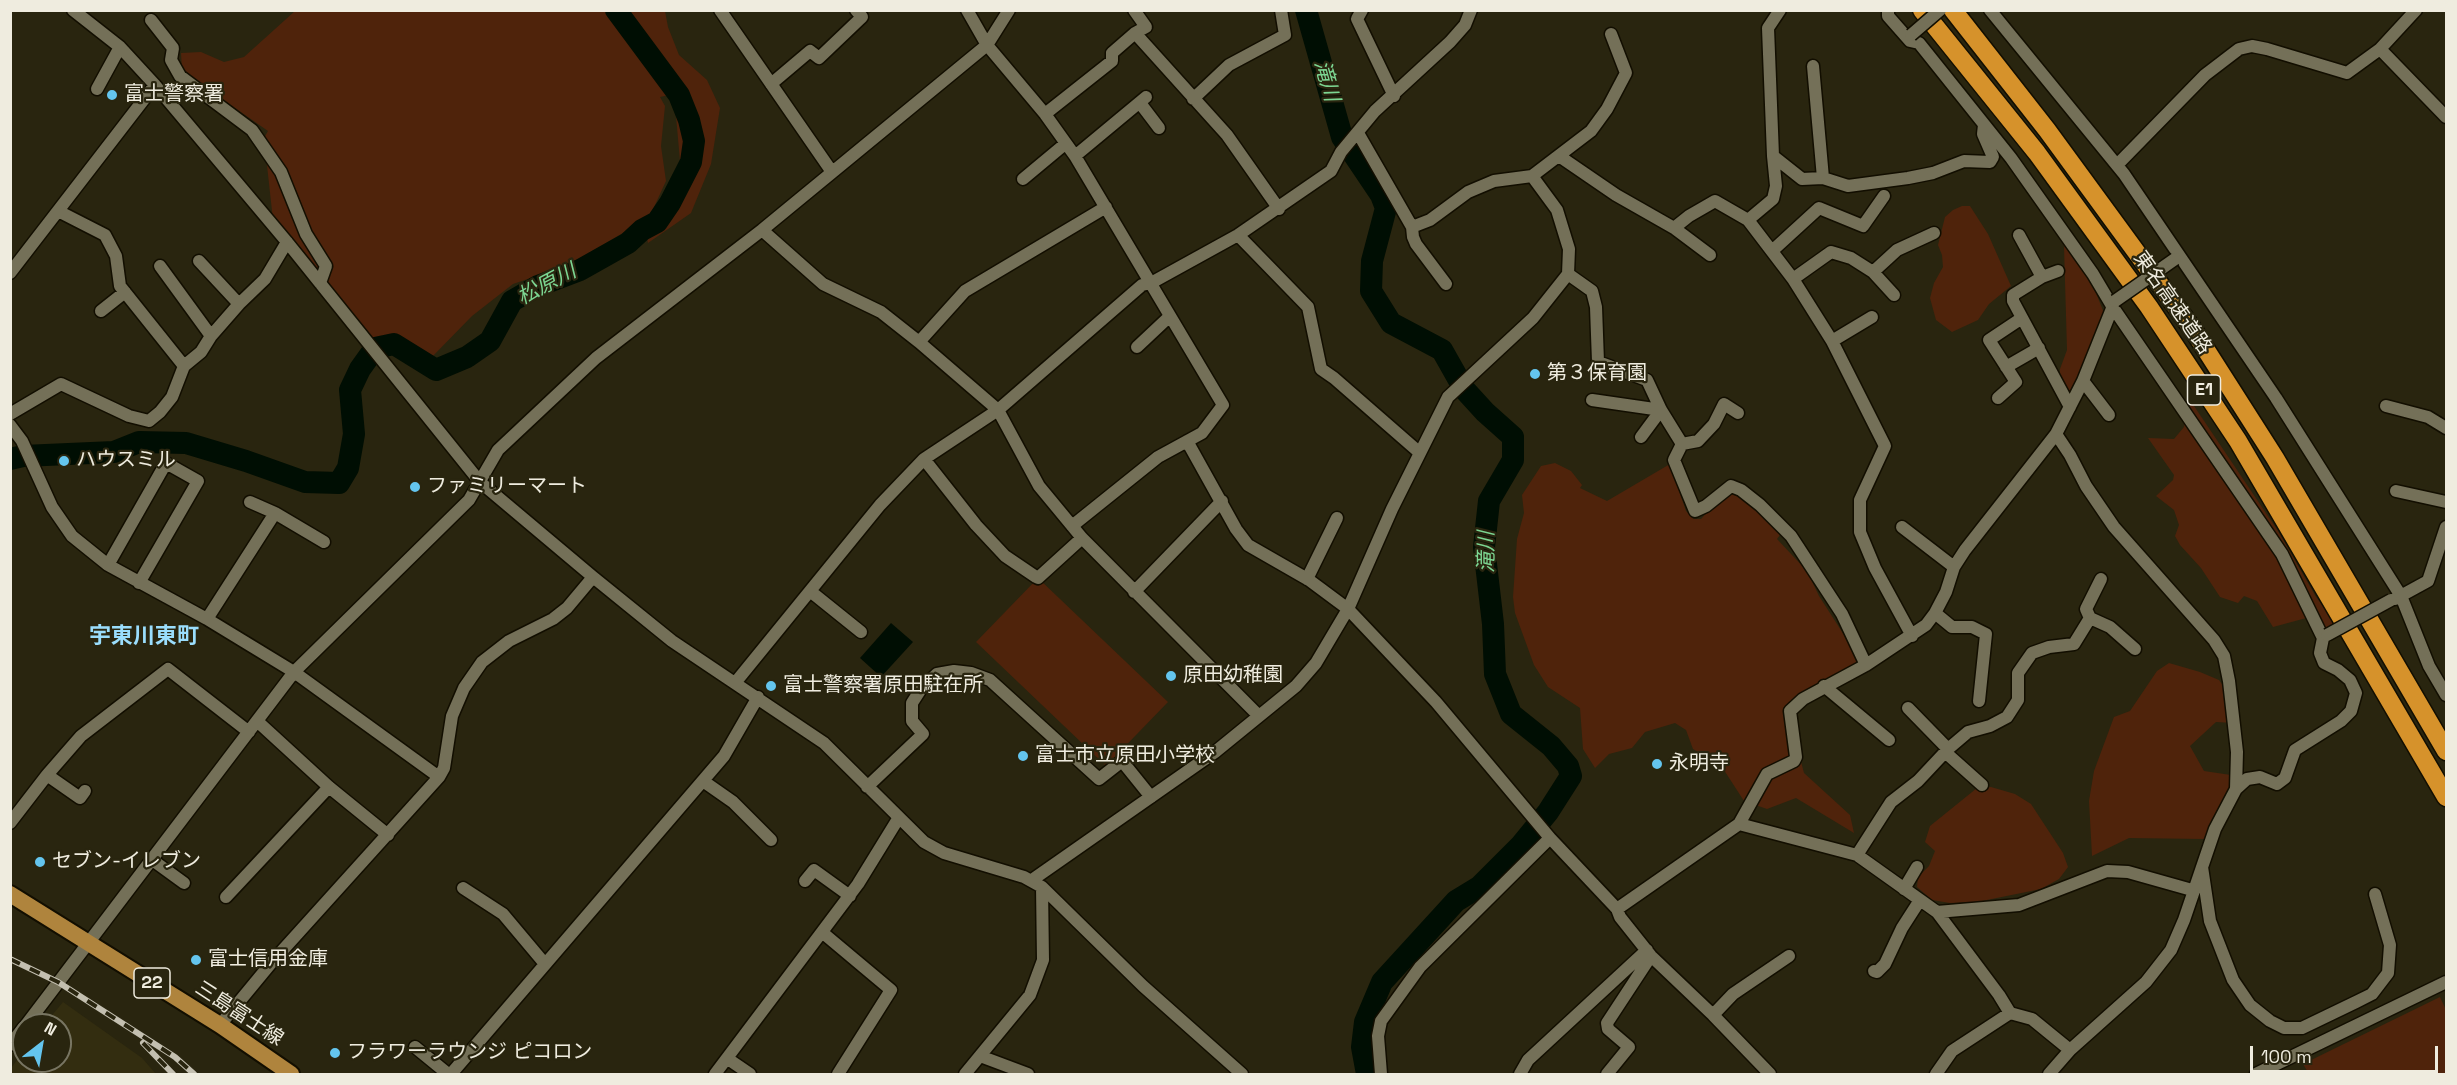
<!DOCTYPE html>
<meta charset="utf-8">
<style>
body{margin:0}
#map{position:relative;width:2457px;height:1085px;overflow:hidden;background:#29250f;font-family:"Space Grotesk",sans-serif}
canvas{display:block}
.frame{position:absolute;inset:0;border:12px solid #efecdf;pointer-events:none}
.north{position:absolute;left:12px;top:1013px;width:60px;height:60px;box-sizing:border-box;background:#29250f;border:2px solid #787562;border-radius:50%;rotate:31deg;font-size:16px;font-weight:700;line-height:24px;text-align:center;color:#efecdf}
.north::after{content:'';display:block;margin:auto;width:21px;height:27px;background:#64c5ee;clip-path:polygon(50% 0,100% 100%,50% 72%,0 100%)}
.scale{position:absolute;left:2250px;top:1046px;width:188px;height:27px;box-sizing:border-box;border:3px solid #efecdf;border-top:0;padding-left:8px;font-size:18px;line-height:21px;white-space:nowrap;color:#efecdf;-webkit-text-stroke:4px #29250f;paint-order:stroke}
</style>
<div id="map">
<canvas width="2457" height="1085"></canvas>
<div class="frame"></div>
<div class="north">N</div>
<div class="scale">100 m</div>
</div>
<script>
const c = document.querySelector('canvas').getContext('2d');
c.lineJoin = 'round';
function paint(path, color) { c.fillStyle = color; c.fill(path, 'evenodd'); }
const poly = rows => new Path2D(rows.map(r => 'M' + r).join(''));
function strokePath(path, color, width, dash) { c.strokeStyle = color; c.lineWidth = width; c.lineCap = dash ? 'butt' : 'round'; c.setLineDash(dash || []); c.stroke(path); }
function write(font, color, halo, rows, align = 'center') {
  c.font = font + ' "Space Grotesk","Noto Sans JP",sans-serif'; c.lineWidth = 4.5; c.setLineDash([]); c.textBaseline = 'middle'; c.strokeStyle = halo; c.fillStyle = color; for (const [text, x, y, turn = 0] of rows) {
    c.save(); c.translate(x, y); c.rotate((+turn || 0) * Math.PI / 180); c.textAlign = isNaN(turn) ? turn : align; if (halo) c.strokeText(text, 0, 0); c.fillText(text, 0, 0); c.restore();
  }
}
const built = poly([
 [63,1002,142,1058,156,1074,11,1074,11,1068,24,1051,24,1061,60,1061,60,1025,44,1025]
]);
const green = poly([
 [605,10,611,18,612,11,665,11,668,27,679,55,707,80,720,108,711,164,691,213,648,243,645,228,682,183,674,94,660,97,665,106,661,146,666,181,649,218,566,266,513,284,472,316,431,358,375,348,273,220,264,138,268,131,182,71,181,53,201,52,224,62,244,57,295,11],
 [1962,206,1970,206,1988,234,2011,286,1989,304,1978,320,1952,332,1936,320,1930,298,1934,283,1943,267,1942,255,1938,245,1945,217,1953,210],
 [2064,246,2086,268,2104,313,2077,383,2067,394,2060,383,2060,369,2067,350],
 [2192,403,2278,531,2316,597,2334,620,2331,627,2324,632,2310,617,2273,627,2257,601,2244,596,2238,603,2220,597,2201,568,2180,545,2175,536,2179,525,2174,510,2156,496,2173,480,2174,475,2148,438,2174,439,2184,427,2185,411],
 [1555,463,1571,471,1582,485,1580,488,1607,501,1670,464,1686,511,1694,519,1701,519,1731,486,1759,505,1780,535,1777,539,1807,571,1819,596,1862,663,1814,690,1793,720,1796,743,1804,773,1850,815,1854,833,1796,798,1767,809,1744,801,1722,767,1693,749,1686,730,1675,723,1645,732,1632,748,1609,754,1595,768,1583,749,1580,708,1548,687,1534,665,1515,613,1513,597,1517,539,1524,513,1522,495,1541,466],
 [1038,578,1168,702,1106,766,976,642],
 [2169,663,2200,672,2219,680,2235,702,2234,723,2216,722,2190,746,2204,771,2231,775,2234,795,2215,829,2204,839,2129,838,2092,856,2089,801,2094,771,2114,717,2130,711,2157,671],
 [1991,787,2015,794,2031,804,2063,853,2068,867,2059,879,2041,889,1977,902,1950,903,1932,900,1917,887,1918,877,1929,866,1935,851,1925,842,1930,826,1977,788],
 [2440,997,2446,1010,2446,1074,2309,1074,2303,1064]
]);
const water = poly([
 [891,623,913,642,881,677,860,658]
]);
const river = poly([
 [1306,10,1342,137,1381,195,1386,208,1372,261,1371,291,1391,323,1442,350,1464,389,1485,412,1513,437,1513,460,1489,501,1484,547,1493,624,1495,674,1511,714,1551,746,1568,766,1571,776,1548,812,1521,845,1479,887,1456,901,1382,982,1365,1022,1362,1047,1367,1074],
 [10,459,23,456,114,452,139,442,186,443,246,461,305,482,339,483,348,468,354,434,350,390,360,369,375,348,394,344,436,370,467,357,490,341,512,301,538,286,580,270,628,243,642,230,657,222,670,203,691,162,694,141,689,120,679,95,616,10]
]);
const minor = poly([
 [73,10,120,47,155,85,287,242,480,482,593,577,672,641,824,743,924,842,944,853,1024,877,1042,887,1143,986,1242,1074],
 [720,10,832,172],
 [967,10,987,45,1045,114,1075,156,1223,405,1202,433,1158,457,1072,526],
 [1362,10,1357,19,1394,96],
 [1888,10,1888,16,1910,41,1919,43,2011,158,2093,274,2112,306,2282,554,2323,638,2320,653,2324,663,2338,670,2350,680,2356,693,2351,711,2341,721,2295,750,2285,778,2277,784,2260,777,2247,779,2236,789,2215,829,2184,920,2171,950,2146,982,2070,1050,2049,1074],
 [1990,10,2124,174,2276,398,2401,596,2429,666,2446,695],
 [151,20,173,48,171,60,180,76,252,130,281,172,306,234,326,266,320,283],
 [1135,33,1227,135,1279,209],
 [2380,49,2446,117],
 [1813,66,1823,178],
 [771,84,810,51,819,58,862,17,856,10],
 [97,89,120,47],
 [1193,99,1229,65,1285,35,1281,10],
 [1140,103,1159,128],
 [1045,114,1112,61,1112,53,1135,33,1146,27,1134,10],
 [1075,156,1146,97],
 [1559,156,1616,195,1674,228],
 [1773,156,1802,179,1823,178,1848,186,1908,178,1933,173,1964,161,1990,162,1993,157,1983,134,1984,125],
 [2117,165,2205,75,2239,49,2252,46,2267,49,2347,73,2380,49,2416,10],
 [1532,176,1591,131,1607,109,1626,73,1611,34],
 [1023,179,1065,144],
 [58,211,105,235,116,256,120,286,184,366],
 [1748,220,1793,279,1832,341,1885,446,1860,500,1860,532,1875,568,1912,636],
 [1412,227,1413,237,1416,244,1446,284],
 [762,230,823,284,881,312,919,342,998,410,1039,486,1082,538,1258,715],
 [1238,235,1308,307,1321,369,1334,378,1420,453],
 [2019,235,2042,277],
 [1772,251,1819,208,1863,226,1884,196],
 [1710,255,1674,228,1689,216,1715,201,1748,220,1773,199,1776,186,1773,156,1768,28,1780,10],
 [199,261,239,304],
 [160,266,211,336],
 [2058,271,2042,277,2013,295,2013,301,2070,407],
 [1873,272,1897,250,1934,233],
 [10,273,155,85],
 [1568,274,1592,291,1596,307,1598,362,1647,380,1661,410,1682,444,1674,460,1695,511,1706,506,1731,486,1741,490,1760,505,1791,536,1842,614,1866,665],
 [1793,279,1831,252,1851,258,1873,272,1894,295],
 [101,311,125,292],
 [1832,341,1872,317],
 [919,342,965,291,1106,207],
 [1137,347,1170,316],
 [2006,367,2039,348],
 [2083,381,2109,415],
 [1998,398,2016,382,1989,340,2022,318],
 [1592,400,1661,410,1641,437],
 [2386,406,2428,417,2446,428],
 [10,414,61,384,129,416,149,421,160,412,172,397,184,366,201,352,211,336,239,304,265,279,287,242],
 [10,425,22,441,52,507,72,536,108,565,207,619,294,672,439,777],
 [2056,434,2070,455,2086,486,2114,527,2214,640,2224,656,2229,681,2237,752,2236,789],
 [1187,441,1236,529,1248,545,1309,580,1348,609,1436,702,1550,838,1617,909,1620,917,1651,956,1713,1015,1770,1074],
 [1682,444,1698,441,1714,424,1724,404,1738,413],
 [924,459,976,525,1005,556,1036,577,1038,578,1082,538],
 [2396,491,2446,502],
 [250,502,275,513,324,542],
 [1902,527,1954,567],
 [108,565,166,463,198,481,139,583],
 [1307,579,1337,518],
 [810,591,861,632],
 [1134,592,1222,501],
 [2395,599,2428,581,2446,527],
 [1935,613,1952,627,1972,627,1986,634,1979,701],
 [2090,618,2110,627,2135,649],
 [207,619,275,513],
 [735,683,880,505,924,459,998,410,1142,285,1151,283,1238,235,1331,171,1341,152,1375,111,1450,42,1465,25,1471,10],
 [1824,686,1889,740],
 [1908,708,1948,749],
 [257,721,329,787,388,835],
 [1945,752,1982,785],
 [47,775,80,798,85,791],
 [703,781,733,802,771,840],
 [867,787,923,734,912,721,912,703,921,689,937,674,954,671,971,673,990,680,1099,779,1122,761,1151,797],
 [10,823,47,775,81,736,168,669,249,732],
 [1739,824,1857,855,1937,912,1999,995,2010,1013,2032,1019,2070,1050],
 [1857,855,1891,802,1918,781,1948,749,1968,732,1990,726,2007,717,2018,700,2018,673,2032,653,2049,647,2074,644,2090,618,2086,609,2101,579],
 [151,859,184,883],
 [2202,867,2210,921,2233,980,2250,1005,2270,1021,2284,1028,2302,1028,2356,1002,2372,994,2388,973,2390,945,2375,894],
 [1032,880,1215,752,1296,686,1316,663,1348,609,1392,509,1448,397,1533,318,1568,274,1569,249,1557,210,1532,176,1494,181,1468,192,1430,220,1412,227,1358,133],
 [805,881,814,870,850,896],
 [463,888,503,914,545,964],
 [1904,889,1917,867],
 [226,897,329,787],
 [1617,909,1739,824,1767,774,1794,761,1796,757,1790,711,1803,699,1866,665,1926,625,1935,613,1946,592,1954,567,1965,550,2056,434,2083,381,2115,301],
 [1937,912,2019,905,2107,871,2128,872,2192,890],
 [823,933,891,990,838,1074],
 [1874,971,1877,972,1885,964,1902,928,1920,900],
 [1713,1015,1733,994,1789,956],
 [26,1025,294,672,469,500,498,450,596,358,762,230,987,45,1009,10],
 [220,1025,272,962,439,777,444,768,452,716,464,688,482,662,509,641,553,619,567,608,593,577],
 [10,1045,24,1027],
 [415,1047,448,1074],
 [980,1056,1028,1074],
 [728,1059,750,1074],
 [451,1074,724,756,758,697],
 [715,1074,858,884,898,819],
 [965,1074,1030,995,1043,960,1042,887],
 [1381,1074,1378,1036,1381,1021,1420,967,1550,838],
 [1520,1074,1528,1060,1647,950],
 [1607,1074,1629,1047,1608,1029,1607,1023,1651,956],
 [1936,1074,1952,1051,2010,1013],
 [2256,1074,2446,982]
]);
const major = poly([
 [10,894,220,1025,291,1074]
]);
const highway = poly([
 [1922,10,2037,153,2149,307,2238,441,2446,797],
 [1953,10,2047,130,2194,331,2275,458,2446,751]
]);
const rail = poly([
 [10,959,58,982,175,1057,194,1074],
 [143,1043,173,1074]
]);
const minorBridge = poly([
 [1911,35,1940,10],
 [2115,301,2175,259],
 [2327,635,2391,600]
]);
const markers = [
 [112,95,6,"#64c5ee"],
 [1535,374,6,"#64c5ee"],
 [64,461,6,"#64c5ee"],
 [415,487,6,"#64c5ee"],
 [1171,676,6,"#64c5ee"],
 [771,686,6,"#64c5ee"],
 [1023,756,6,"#64c5ee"],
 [1657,764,6,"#64c5ee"],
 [40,862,6,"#64c5ee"],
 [196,960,6,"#64c5ee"],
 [335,1053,6,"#64c5ee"]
];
const shields = [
 [2204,390,33],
 [152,983,36]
];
const shieldNames = [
 ["E1",2204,390],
 ["22",152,983]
];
const poiNames = [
 ["富士警察署",124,95],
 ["第３保育園",1547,374],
 ["ハウスミル",76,461],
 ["ファミリーマート",427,487],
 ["原田幼稚園",1183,676],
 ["富士警察署原田駐在所",783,686],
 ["富士市立原田小学校",1035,756],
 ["永明寺",1669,764],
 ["セブン-イレブン",52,862],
 ["富士信用金庫",208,960],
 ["フラワーラウンジ ピコロン",347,1053]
];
const streetNames = [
 ["東名高速道路",2172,303,55],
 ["三島富士線",239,1014,33]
];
const waterNames = [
 ["滝川",1326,81,74],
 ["松原川",547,285,-28],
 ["滝川",1487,552,-90]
];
const quarterNames = [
 ["宇東川東町",144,637]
];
paint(built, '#332d10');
paint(green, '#4f230b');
paint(water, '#000e03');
strokePath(river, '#000e03', 22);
strokePath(minor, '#120e00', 15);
strokePath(major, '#120e00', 20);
strokePath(highway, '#120e00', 21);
strokePath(minor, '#747058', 12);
strokePath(major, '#af843d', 16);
strokePath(highway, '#d6922b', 18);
strokePath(rail, '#c3bfb0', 6);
strokePath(rail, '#29250f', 4, [11]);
strokePath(minorBridge, '#120e00', 15, []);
strokePath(minorBridge, '#747058', 12);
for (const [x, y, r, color] of markers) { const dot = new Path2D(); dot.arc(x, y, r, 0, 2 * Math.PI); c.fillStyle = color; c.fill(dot); strokePath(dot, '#29250f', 2); }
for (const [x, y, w] of shields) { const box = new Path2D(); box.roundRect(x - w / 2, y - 15, w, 30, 4.5); c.fillStyle = '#29250f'; c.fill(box); strokePath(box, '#efecdf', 1.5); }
write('bold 18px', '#efecdf', null, shieldNames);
write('20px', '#efecdf', '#29250f', poiNames, 'left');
write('20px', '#efecdf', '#29250f', streetNames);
write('italic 21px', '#7cd692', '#29250f', waterNames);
write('bold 22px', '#9addfc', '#29250f', quarterNames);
</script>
